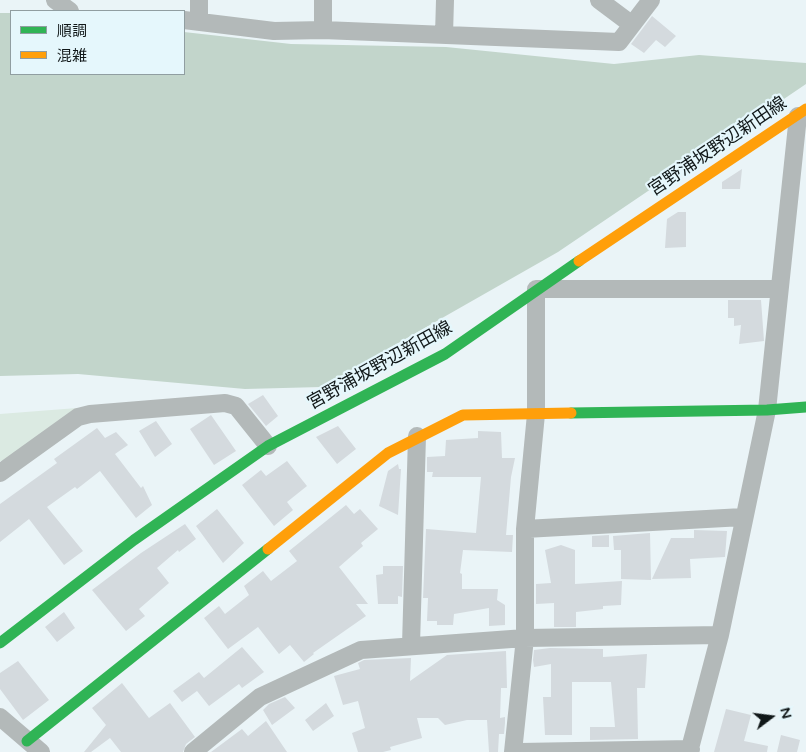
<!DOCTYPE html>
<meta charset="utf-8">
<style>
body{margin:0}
#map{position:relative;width:806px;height:752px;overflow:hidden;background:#eaf4f7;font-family:"Varela Round","Noto Sans JP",sans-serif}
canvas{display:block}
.legend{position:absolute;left:10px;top:10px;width:175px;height:65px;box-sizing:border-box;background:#e5f7fc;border:1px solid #909ea1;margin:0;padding:6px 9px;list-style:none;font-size:15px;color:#111819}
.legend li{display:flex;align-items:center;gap:10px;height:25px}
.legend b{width:25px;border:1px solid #909ea1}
.north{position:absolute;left:746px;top:692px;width:50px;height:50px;-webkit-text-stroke:4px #e5f7fc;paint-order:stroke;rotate:75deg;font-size:14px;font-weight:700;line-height:20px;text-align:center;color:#111819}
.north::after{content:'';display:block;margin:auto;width:18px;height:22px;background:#111819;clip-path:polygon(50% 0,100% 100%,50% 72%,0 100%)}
</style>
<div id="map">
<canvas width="806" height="752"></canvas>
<ul class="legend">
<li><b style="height:6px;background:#30b455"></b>順調</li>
<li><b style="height:6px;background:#ff9f0a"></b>混雑</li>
</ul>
<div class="north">N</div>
</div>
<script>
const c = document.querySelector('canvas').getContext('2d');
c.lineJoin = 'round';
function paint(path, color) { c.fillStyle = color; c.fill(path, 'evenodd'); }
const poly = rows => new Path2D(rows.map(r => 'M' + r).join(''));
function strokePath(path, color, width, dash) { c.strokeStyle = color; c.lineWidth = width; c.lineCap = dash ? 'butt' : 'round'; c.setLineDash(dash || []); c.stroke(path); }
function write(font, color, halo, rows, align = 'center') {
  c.font = font + ' "Varela Round","Noto Sans JP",sans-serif'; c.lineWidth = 4.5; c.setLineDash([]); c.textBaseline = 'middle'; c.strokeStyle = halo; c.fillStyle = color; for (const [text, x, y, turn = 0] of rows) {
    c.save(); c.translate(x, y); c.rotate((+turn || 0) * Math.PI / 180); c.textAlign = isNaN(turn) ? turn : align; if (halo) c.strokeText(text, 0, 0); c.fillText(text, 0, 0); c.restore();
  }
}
const green = poly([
 [77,408,8,460,0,461,0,414]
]);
const forest = poly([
 [0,13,11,13,11,74,184,74,184,32,291,44,446,47,614,64,699,55,806,63,806,84,558,252,321,387,245,389,78,374,0,376]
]);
const building = poly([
 [652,16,676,36,665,47,656,40,644,53,631,44],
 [742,169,740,189,722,189,722,182],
 [678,212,686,212,686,247,665,248,667,219],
 [728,300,761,300,764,341,739,344,741,325,734,326,734,318,728,318],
 [263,395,278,416,266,426,248,404],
 [211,415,236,451,214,465,190,429],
 [156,421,172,444,155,457,139,431],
 [338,426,356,449,337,464,316,437],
 [97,428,105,438,116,432,128,445,115,454,141,488,143,486,152,505,136,518,100,471,77,489,75,487,47,507,83,551,64,565,29,519,0,542,0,504,57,463,54,459],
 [478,431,501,432,502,458,515,458,511,477,506,535,513,535,512,552,463,550,460,573,462,574,462,589,498,589,497,600,505,605,505,625,489,626,489,608,454,614,453,625,437,625,437,621,427,621,428,598,423,598,426,529,476,533,481,477,432,477,433,472,427,472,427,457,445,456,446,440,478,438],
 [287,461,307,486,287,502,293,510,274,526,242,485,261,470,266,476],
 [398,464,399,469,401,469,398,515,379,506,388,471],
 [346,505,354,514,360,509,378,529,361,543,363,546,339,567,368,604,356,604,366,616,313,653,314,654,304,662,290,645,279,654,258,627,228,649,204,618,219,606,225,614,249,595,244,586,263,571,271,581,297,561,289,551],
 [217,509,244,543,223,563,196,526],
 [185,524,196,539,179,552,178,550,157,568,169,583,139,609,145,616,126,631,92,590,141,553],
 [694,530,727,531,725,557,690,559,691,578,652,579,671,538,694,538],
 [650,533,651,580,621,579,621,550,614,550,613,536],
 [609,535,609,547,592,547,592,536],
 [561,545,575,550,575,584,622,581,621,605,603,606,603,609,576,612,576,627,554,627,554,603,536,604,536,584,551,583,545,550],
 [383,566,403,566,402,597,398,596,398,604,378,604,376,575,383,574],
 [64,612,75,628,57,642,45,627],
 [242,647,264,672,242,688,239,684,209,706,197,691,182,702,173,691,199,672,204,678],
 [550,648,603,649,603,657,647,654,645,688,637,688,638,739,590,740,590,727,615,727,611,682,572,682,572,735,545,735,543,697,551,697,551,664,534,667,533,660,534,650],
 [506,651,507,688,501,688,500,718,505,717,505,723,504,734,499,734,498,752,489,752,487,720,467,720,445,725,438,718,417,718,422,738,390,747,391,750,383,752,358,752,352,733,365,728,358,701,343,705,334,676,360,669,358,663,364,660,411,658,410,681,447,655],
 [18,661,49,700,23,720,0,689,0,673],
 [122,683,149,718,170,703,195,737,186,744,183,752,121,752,110,738,91,752,84,752,106,725,92,708],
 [285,697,295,708,272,725,263,710,269,704],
 [326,703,334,716,313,731,305,720],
 [726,709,751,715,744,741,768,746,767,752,714,752],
 [266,721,287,752,211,752,242,729,248,736],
 [781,735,800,740,797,752,777,752]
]);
const street = poly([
 [55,0,70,11],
 [199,0,199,21],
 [323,0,323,30],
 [599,0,631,24],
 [184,20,274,31,323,30,619,42,651,0],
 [444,35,445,0],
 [0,473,78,417,90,414,225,403,236,406,268,446],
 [525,529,743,517],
 [411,645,417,436],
 [0,717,41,752],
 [193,752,260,697,361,650,525,638,720,635],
 [513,752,525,638,525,529,536,414,536,289,778,289],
 [520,752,691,749],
 [689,752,720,635,767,410,798,116]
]);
const fast = poly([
 [571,413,767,410,806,407],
 [0,643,134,540,268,446,445,354,579,261],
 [27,741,268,549]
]);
const slow = poly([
 [579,261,806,109],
 [268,549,388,453,463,415,571,413]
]);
const streetNames = [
 ["宮野浦坂野辺新田線",718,147,-34],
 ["宮野浦坂野辺新田線",380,366,-29]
];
paint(green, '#dbeae2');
paint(forest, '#c2d5cb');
paint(building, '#d4dade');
strokePath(street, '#b3b9b9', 18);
strokePath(fast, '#30b455', 11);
strokePath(slow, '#ff9f0a', 11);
write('18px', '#111819', '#e5f7fc', streetNames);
</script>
